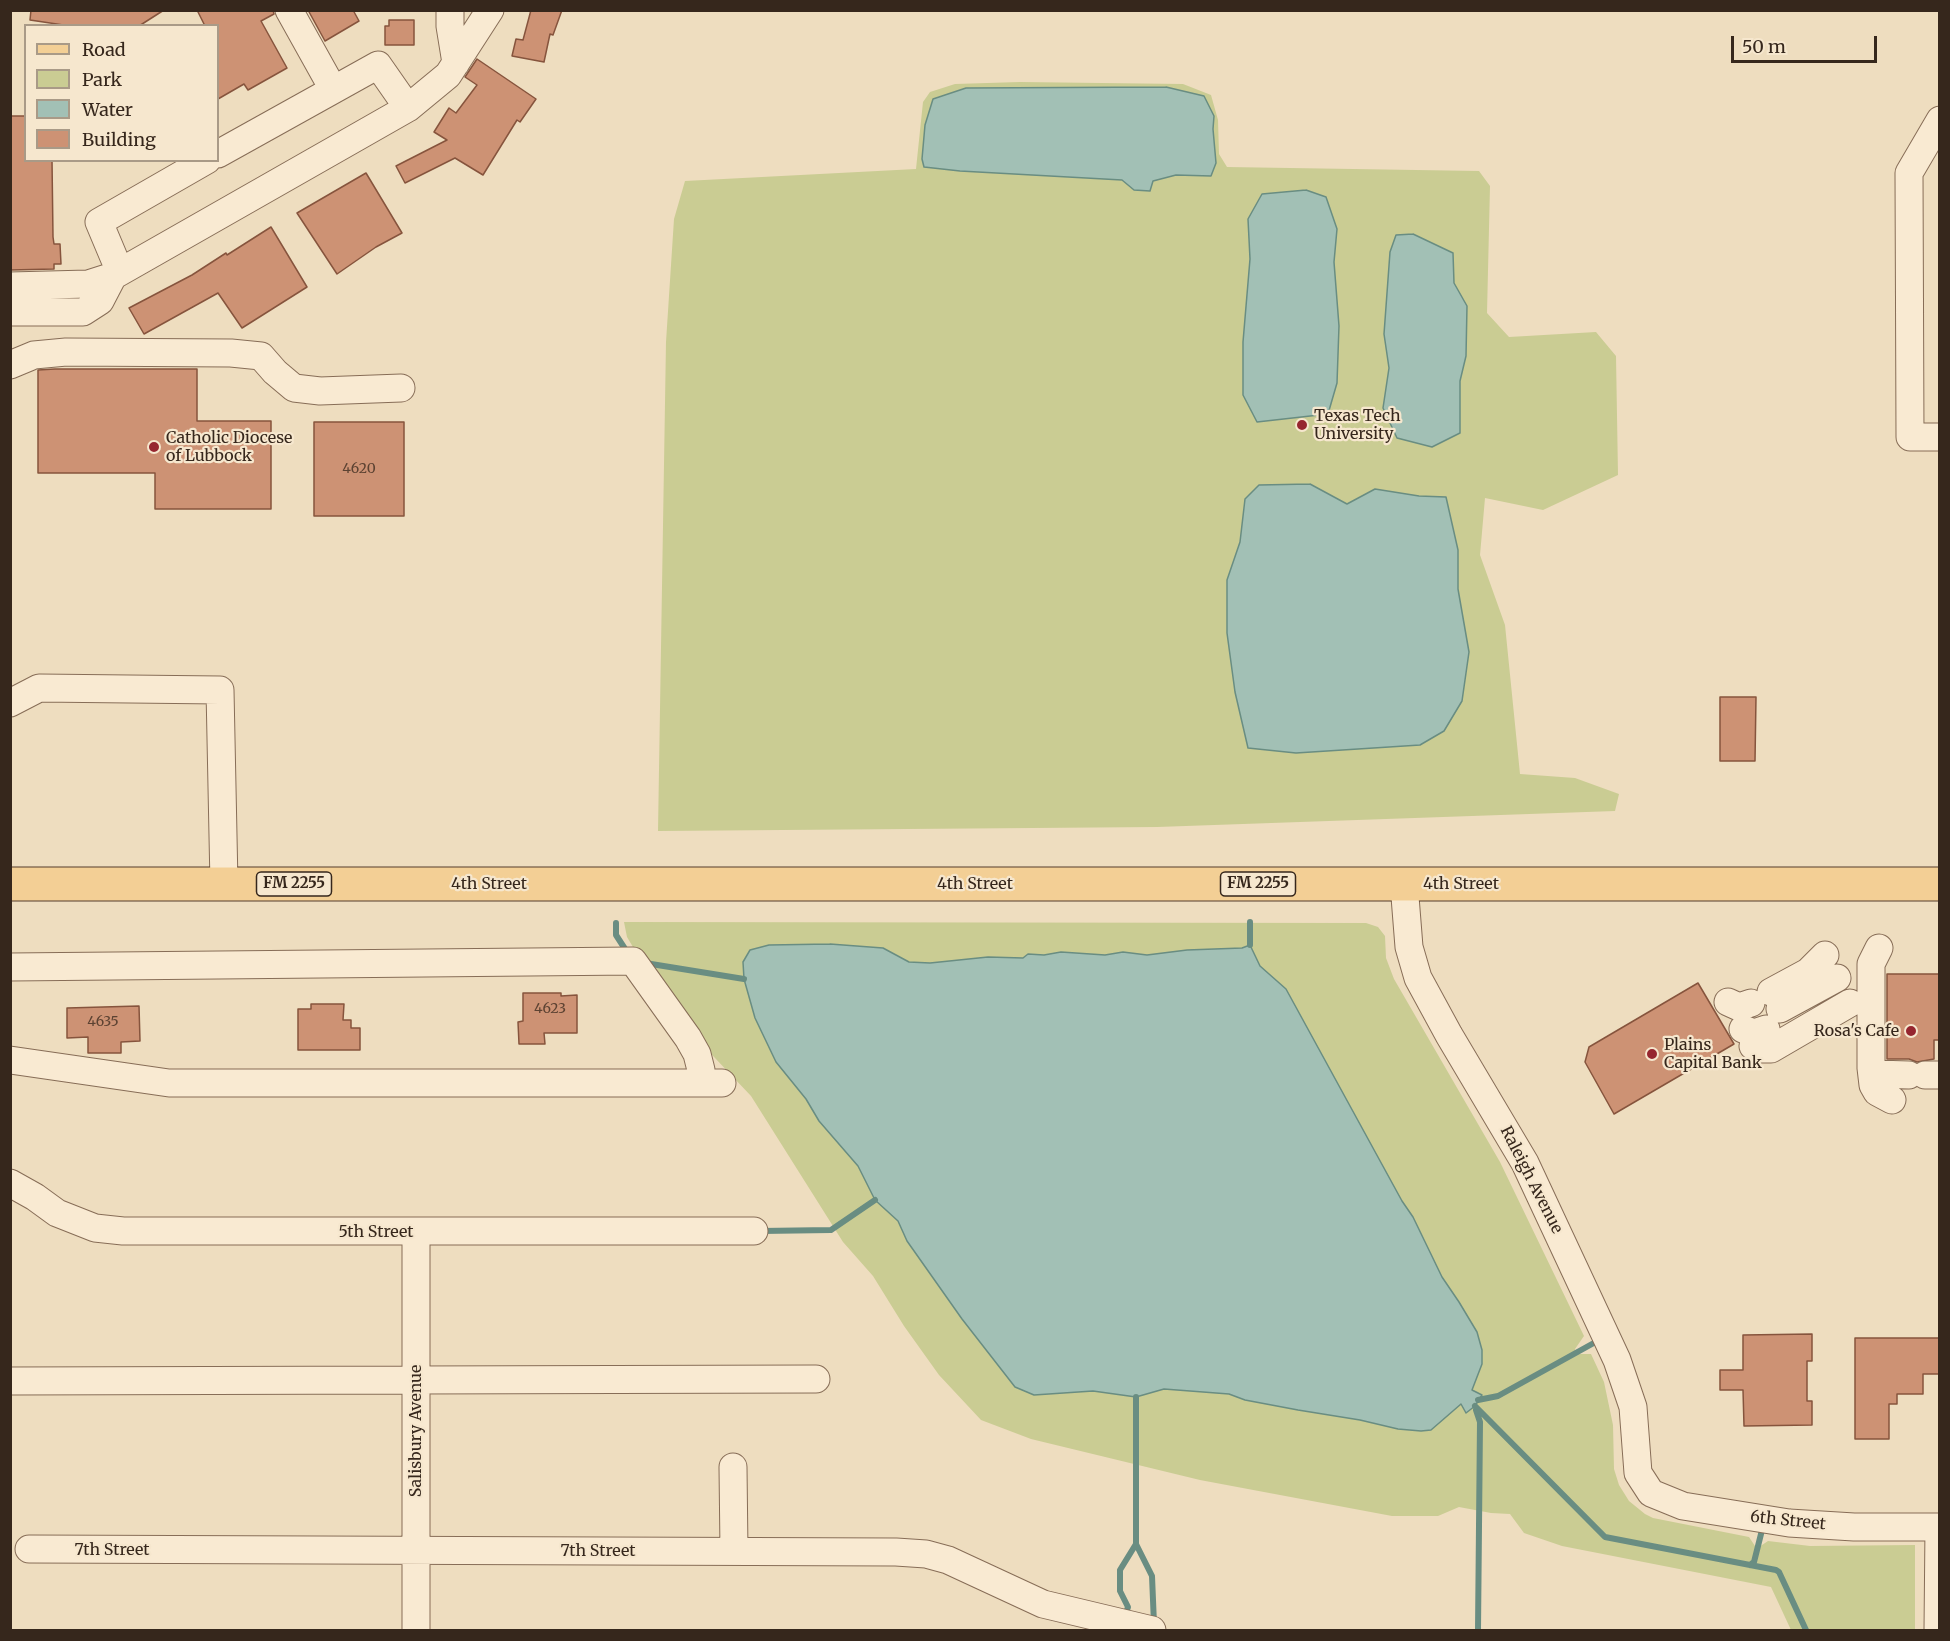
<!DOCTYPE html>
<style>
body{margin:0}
#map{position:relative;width:1950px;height:1641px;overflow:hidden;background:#eeddbf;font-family:Merriweather,serif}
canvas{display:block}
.frame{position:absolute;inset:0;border:12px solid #36271c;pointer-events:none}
.legend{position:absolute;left:24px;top:24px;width:195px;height:138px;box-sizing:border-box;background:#f6e7ce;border:2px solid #a99a87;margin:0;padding:8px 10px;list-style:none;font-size:18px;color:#36271c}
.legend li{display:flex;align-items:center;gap:12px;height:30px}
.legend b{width:30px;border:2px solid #a99a87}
.scale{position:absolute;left:1731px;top:36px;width:146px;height:27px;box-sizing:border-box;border:3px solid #36271c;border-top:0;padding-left:8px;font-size:18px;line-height:21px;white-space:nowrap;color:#36271c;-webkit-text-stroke:4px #f6e7ce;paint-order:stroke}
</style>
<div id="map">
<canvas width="1950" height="1641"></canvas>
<div class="frame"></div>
<ul class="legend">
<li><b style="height:8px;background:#f3cf95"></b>Road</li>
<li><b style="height:16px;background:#cacc93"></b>Park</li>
<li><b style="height:16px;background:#a2c0b5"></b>Water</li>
<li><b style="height:16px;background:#cd9274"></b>Building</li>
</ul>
<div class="scale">50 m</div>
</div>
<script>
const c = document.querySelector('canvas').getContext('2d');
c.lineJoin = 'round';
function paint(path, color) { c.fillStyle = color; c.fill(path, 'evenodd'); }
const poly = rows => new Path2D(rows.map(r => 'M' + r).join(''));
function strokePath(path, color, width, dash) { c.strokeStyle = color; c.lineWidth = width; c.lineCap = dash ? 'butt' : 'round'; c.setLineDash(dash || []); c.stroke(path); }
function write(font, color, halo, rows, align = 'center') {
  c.font = font + ' Merriweather,serif'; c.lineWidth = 4.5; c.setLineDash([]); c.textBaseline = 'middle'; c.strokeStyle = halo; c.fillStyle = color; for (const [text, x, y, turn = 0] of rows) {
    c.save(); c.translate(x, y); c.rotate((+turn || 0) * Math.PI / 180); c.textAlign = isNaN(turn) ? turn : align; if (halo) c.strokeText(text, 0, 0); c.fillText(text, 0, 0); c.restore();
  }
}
const green = poly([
 [1020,82,1183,84,1211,95,1218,120,1219,154,1227,167,1479,171,1490,186,1487,313,1509,337,1596,332,1616,356,1618,475,1543,510,1485,498,1480,555,1505,625,1520,774,1575,778,1619,794,1615,811,1157,827,658,831,666,342,674,219,685,181,916,169,923,102,930,92,955,84],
 [624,922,1366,923,1378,927,1385,936,1386,958,1394,979,1500,1162,1584,1336,1575,1349,1576,1354,1591,1354,1604,1382,1613,1425,1614,1469,1619,1485,1629,1501,1645,1514,1653,1518,1749,1537,1755,1546,1759,1547,1768,1541,1810,1546,1915,1545,1915,1630,1791,1630,1771,1587,1562,1546,1524,1533,1510,1514,1491,1513,1459,1507,1438,1516,1392,1516,1200,1480,1031,1439,981,1420,939,1375,904,1326,873,1276,843,1242,751,1096,697,1039,658,989,627,937]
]);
const water = poly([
 [1166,87,1204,96,1214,116,1213,129,1216,163,1211,176,1176,175,1153,181,1150,191,1134,190,1122,180,960,171,924,167,922,159,925,125,933,99,966,88,1166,87],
 [1306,190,1326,197,1337,229,1334,262,1339,326,1337,383,1328,414,1257,422,1243,395,1243,342,1250,259,1248,219,1262,194,1306,190],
 [1413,234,1453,253,1454,283,1467,306,1466,356,1460,381,1460,433,1432,447,1397,438,1383,408,1389,368,1384,334,1390,252,1396,235,1413,234],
 [1310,484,1347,504,1375,489,1419,496,1446,497,1458,550,1458,589,1469,652,1462,701,1444,731,1420,745,1296,753,1248,748,1235,692,1227,633,1227,580,1240,542,1245,499,1259,485,1310,484],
 [830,944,883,948,909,962,930,963,988,957,1023,958,1028,954,1044,955,1061,952,1105,955,1123,952,1147,955,1187,950,1242,948,1250,945,1260,966,1286,989,1402,1201,1413,1217,1442,1277,1459,1302,1477,1332,1482,1350,1482,1364,1472,1390,1482,1395,1475,1406,1466,1413,1461,1404,1431,1430,1421,1431,1398,1429,1360,1420,1298,1410,1245,1400,1229,1394,1164,1389,1136,1397,1093,1391,1034,1395,1015,1387,962,1319,907,1241,898,1221,875,1200,858,1166,819,1121,806,1099,776,1062,755,1018,744,979,743,962,750,950,769,945,830,944]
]);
const stream = poly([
 [1250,922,1250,945],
 [616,923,616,935,627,952],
 [645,963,744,979],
 [761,1231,831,1230,875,1200],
 [1478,1400,1498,1396,1601,1339],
 [1475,1406,1605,1537,1776,1570,1779,1572,1806,1630],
 [1476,1410,1480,1422,1478,1630],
 [1136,1544,1152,1576,1154,1624],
 [1750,1565,1754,1562,1763,1526],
 [1125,1616,1128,1607,1120,1591,1120,1570,1136,1544,1136,1397]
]);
const building = poly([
 [31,10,164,10,139,26,70,26,30,20,31,10],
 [197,10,273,10,274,14,261,21,287,68,248,90,244,84,218,99,218,26,205,26,197,10],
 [308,10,353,10,359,21,325,41,308,10],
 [531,10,562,10,553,35,550,34,544,62,512,56,516,39,523,40,531,10],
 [389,20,414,20,414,45,385,45,385,26,389,26,389,20],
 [477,59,536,99,520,122,517,120,483,175,455,158,405,183,396,166,447,140,434,132,449,108,456,113,477,85,465,77,477,59],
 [10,116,26,116,26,160,52,160,53,237,54,244,60,244,61,264,54,264,54,269,10,270,10,116],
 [366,173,402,233,376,247,337,274,297,213,366,173],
 [271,227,307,287,242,328,218,293,144,334,129,308,192,275,226,253,227,255,271,227],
 [55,369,197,369,197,421,271,421,271,509,155,509,155,473,38,473,38,370,55,369],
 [314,422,404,422,404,516,314,516,314,422],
 [1720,697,1756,697,1755,761,1720,761,1720,697],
 [1887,974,1940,974,1940,1040,1934,1040,1934,1059,1917,1062,1909,1059,1887,1059,1887,974],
 [1698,983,1734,1044,1614,1114,1585,1062,1589,1047,1698,983],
 [523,993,561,993,561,996,577,995,577,1033,544,1033,545,1044,519,1044,518,1022,523,1021,523,993],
 [311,1004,344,1004,343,1020,351,1020,351,1028,360,1028,360,1050,298,1050,298,1009,311,1009,311,1004],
 [139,1006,140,1041,121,1042,121,1053,88,1053,88,1037,67,1038,67,1008,139,1006],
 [1812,1334,1812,1361,1807,1361,1807,1401,1812,1401,1812,1425,1744,1426,1743,1390,1720,1390,1720,1370,1743,1370,1743,1335,1812,1334],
 [1855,1338,1940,1338,1940,1374,1923,1374,1923,1394,1897,1394,1897,1404,1889,1404,1889,1439,1855,1439,1855,1338]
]);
const minor = poly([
 [289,10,333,89],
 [450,10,450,26,456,63],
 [1940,120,1909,173,1910,437,1940,437],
 [218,154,378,65,408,108],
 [120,272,99,222,207,160],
 [10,286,88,284,113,276,408,108,448,75,490,10],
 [10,312,83,312,100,301,113,276],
 [10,365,34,355,66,352,231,353,261,356,275,372,294,388,320,391,401,388],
 [10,703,39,688,220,690,224,884],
 [1404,884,1409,947,1418,978,1449,1035,1525,1163,1617,1360,1633,1407,1638,1473,1651,1493,1683,1506,1789,1523,1854,1527,1940,1527],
 [1879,948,1871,964,1871,1068,1875,1074,1909,1075],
 [10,967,633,961,688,1038,697,1054,701,1070,701,1083],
 [1771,992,1808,972,1825,955],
 [1728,1002,1739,1007,1751,1003],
 [1780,1009,1837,978],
 [1743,1029,1754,1033,1766,1029],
 [1753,1046,1758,1049,1771,1049,1850,1003],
 [10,1060,169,1083,722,1083],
 [1871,1068,1873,1085,1877,1092,1892,1100],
 [1925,1075,1940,1075],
 [10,1183,35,1197,57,1213,95,1228,123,1231,754,1231],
 [10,1381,816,1379],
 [733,1467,734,1551],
 [29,1549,896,1552,926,1554,948,1560,1043,1604,1152,1630],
 [416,1630,416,1232],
 [1938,1630,1939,1527]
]);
const major = poly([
 [10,884,1940,884]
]);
const markers = [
 [1302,425,6,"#96262f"],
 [154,447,6,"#96262f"],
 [1911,1031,6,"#96262f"],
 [1652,1054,6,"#96262f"]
];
const numberNames = [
 ["4620",359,469],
 ["4623",550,1009],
 ["4635",103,1022]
];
const shields = [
 [294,884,75],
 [1258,884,75]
];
const shieldNames = [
 ["FM 2255",294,884],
 ["FM 2255",1258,884]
];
const poiNames = [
 ["Texas Tech",1314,416],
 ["University",1314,434],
 ["Catholic Diocese",166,438],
 ["of Lubbock",166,456],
 ["Rosa's Cafe",1899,1031,"right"],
 ["Plains",1664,1045],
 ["Capital Bank",1664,1063]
];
const streetNames = [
 ["4th Street",489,884],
 ["4th Street",975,884],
 ["4th Street",1461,884],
 ["Raleigh Avenue",1531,1180,63],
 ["5th Street",376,1232],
 ["Salisbury Avenue",416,1431,-90],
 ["6th Street",1788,1521,6],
 ["7th Street",112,1550],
 ["7th Street",598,1551]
];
paint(green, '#cacc93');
paint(water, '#a2c0b5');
strokePath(water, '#698d82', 1.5);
strokePath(stream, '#698d82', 6);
paint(building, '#cd9274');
strokePath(building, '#86543d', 1.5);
strokePath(minor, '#876d57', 29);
strokePath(major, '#543c2c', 35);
strokePath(minor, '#f9ead2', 27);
strokePath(major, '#f3cf95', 33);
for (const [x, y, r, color] of markers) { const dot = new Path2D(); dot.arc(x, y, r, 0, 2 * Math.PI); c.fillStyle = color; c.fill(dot); strokePath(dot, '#f6e7ce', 2); }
write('14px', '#5c4232', null, numberNames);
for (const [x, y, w] of shields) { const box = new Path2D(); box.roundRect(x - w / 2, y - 12, w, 24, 4.5); c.fillStyle = '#f6e7ce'; c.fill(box); strokePath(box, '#36271c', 1.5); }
write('bold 15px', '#36271c', null, shieldNames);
write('16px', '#36271c', '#f6e7ce', poiNames, 'left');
write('16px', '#36271c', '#f6e7ce', streetNames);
</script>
